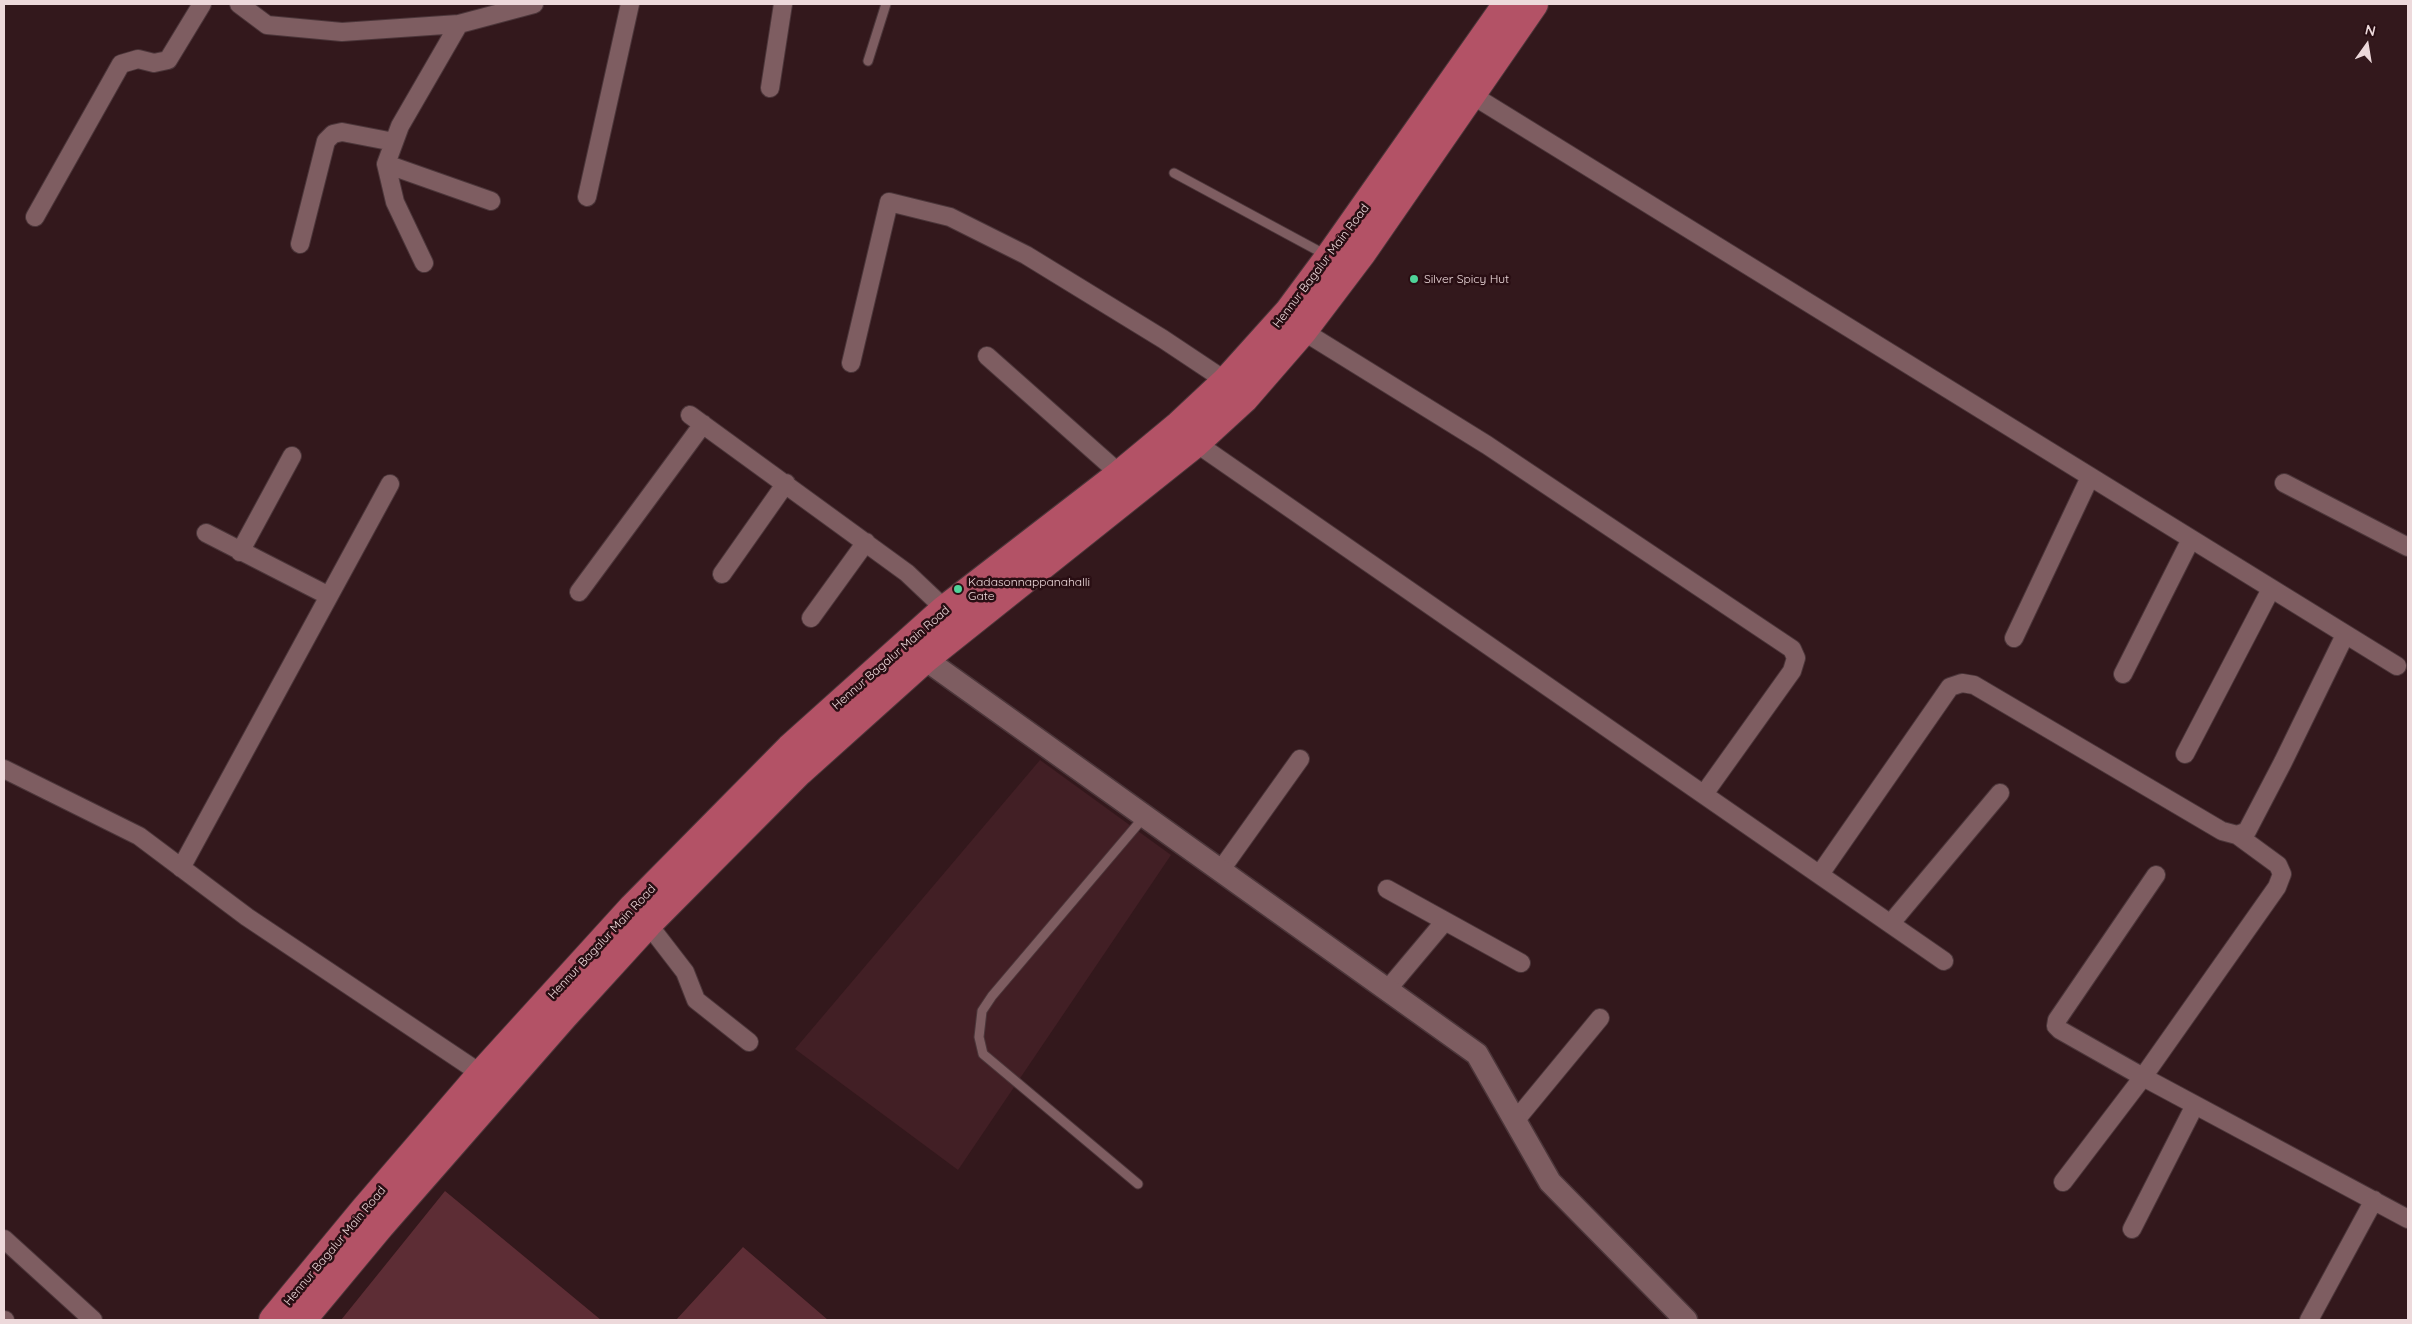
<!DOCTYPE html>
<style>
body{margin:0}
#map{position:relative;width:2412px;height:1324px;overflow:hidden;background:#33181c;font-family:Quicksand,sans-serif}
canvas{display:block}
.frame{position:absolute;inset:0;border:5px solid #edd9db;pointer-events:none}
.north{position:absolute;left:2342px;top:20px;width:50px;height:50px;-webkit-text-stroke:4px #290e13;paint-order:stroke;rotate:13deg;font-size:14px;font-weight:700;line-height:20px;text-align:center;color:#edd9db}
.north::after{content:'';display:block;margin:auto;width:18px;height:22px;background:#edd9db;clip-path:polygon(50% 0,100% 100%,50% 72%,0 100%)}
</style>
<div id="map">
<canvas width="2412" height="1324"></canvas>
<div class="frame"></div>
<div class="north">N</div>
</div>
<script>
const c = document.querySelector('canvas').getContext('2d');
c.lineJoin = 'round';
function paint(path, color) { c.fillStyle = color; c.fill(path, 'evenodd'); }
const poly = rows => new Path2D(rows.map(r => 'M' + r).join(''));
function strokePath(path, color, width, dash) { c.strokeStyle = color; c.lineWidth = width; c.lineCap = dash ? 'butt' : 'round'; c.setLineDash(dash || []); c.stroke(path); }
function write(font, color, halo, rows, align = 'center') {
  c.font = font + ' Quicksand,sans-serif'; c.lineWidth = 5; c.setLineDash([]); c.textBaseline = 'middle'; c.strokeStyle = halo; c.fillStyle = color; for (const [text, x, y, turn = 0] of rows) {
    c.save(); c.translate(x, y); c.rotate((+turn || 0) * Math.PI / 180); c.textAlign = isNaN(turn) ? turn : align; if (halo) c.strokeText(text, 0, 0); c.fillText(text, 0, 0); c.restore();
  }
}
const built = poly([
 [1040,760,1171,855,958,1170,795,1049]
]);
const green = poly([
 [445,1191,601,1320,341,1320],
 [743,1247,828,1320,676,1320]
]);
const service = poly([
 [868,61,886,4],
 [1174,173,1326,255],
 [1138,1184,983,1054,979,1037,982,1011,992,996,1144,817]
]);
const minor = poly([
 [239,4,267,25,342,32,459,24,534,4],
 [770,88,783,4],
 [1472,95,2397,666],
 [386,164,491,201],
 [587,197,630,4],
 [35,217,121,64,138,59,154,63,168,60,202,4],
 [300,244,326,141,333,134,342,132,394,142],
 [424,263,395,202,386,164,400,126,459,24],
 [1303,331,1487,445,1792,649,1796,658,1792,671,1704,794],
 [987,356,1120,474],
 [851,363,889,202,950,217,1026,255,1163,339,1226,381,1233,387],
 [690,415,907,573,945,609],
 [1196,443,1944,961],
 [2284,483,2408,547],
 [206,533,329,596],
 [240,552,292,456],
 [722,574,786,483],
 [579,592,703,424],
 [811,618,866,542],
 [2014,638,2090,477],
 [2123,674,2191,539],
 [2185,754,2271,589],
 [4,769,139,836,247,917,489,1079],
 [181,868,390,484],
 [1220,871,1300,759],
 [1820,874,1950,687,1962,683,1974,685,2222,831,2237,835,2247,831,2283,762,2345,635],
 [2156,875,2057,1020,2056,1026,2060,1030,2143,1077,2408,1219],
 [1387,889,1521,963],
 [1891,923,2000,793],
 [648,924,685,972,696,1000,749,1042],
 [1387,990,1445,921],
 [1515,1121,1600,1018],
 [2063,1182,2143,1077,2277,887,2282,874,2278,865,2237,835],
 [2132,1229,2195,1105],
 [4,1239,93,1320],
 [4,1320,5,1320],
 [2309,1320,2374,1200]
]);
const tertiary = poly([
 [914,647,925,659,1477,1054,1550,1182,1686,1320]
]);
const primary = poly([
 [273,1320,364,1210,482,1073,633,907,790,748,945,609,1120,474,1179,425,1226,381,1289,311,1329,257,1507,4],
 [302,1320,381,1225,564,1016,648,924,799,772,925,659,1196,443,1244,399,1303,331,1362,253,1534,4]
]);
const markers = [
 [1414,279,5,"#4fd399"],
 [958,589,5,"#4fd399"]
];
const streetNames = [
 ["Hennur Bagalur Main Road",1321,266,-53],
 ["Hennur Bagalur Main Road",891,658,-41],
 ["Hennur Bagalur Main Road",602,942,-47],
 ["Hennur Bagalur Main Road",335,1246,-50]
];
const poiNames = [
 ["Silver Spicy Hut",1424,279],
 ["Kadasonnappanahalli",968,582],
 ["Gate",968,596]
];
paint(built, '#421f25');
paint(green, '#5d2d35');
strokePath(service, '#4c363a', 11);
strokePath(minor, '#4c363a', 20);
strokePath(tertiary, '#4c363a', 25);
strokePath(primary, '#4c363a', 30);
strokePath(service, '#7e5d61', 9);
strokePath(minor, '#7e5d61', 18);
strokePath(tertiary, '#7e5d61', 22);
strokePath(primary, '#b35266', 28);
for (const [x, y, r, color] of markers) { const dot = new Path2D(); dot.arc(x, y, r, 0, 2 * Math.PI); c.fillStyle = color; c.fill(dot); strokePath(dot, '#290e13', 2); }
write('12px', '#edd9db', '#290e13', streetNames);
write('12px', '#edd9db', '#290e13', poiNames, 'left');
</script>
